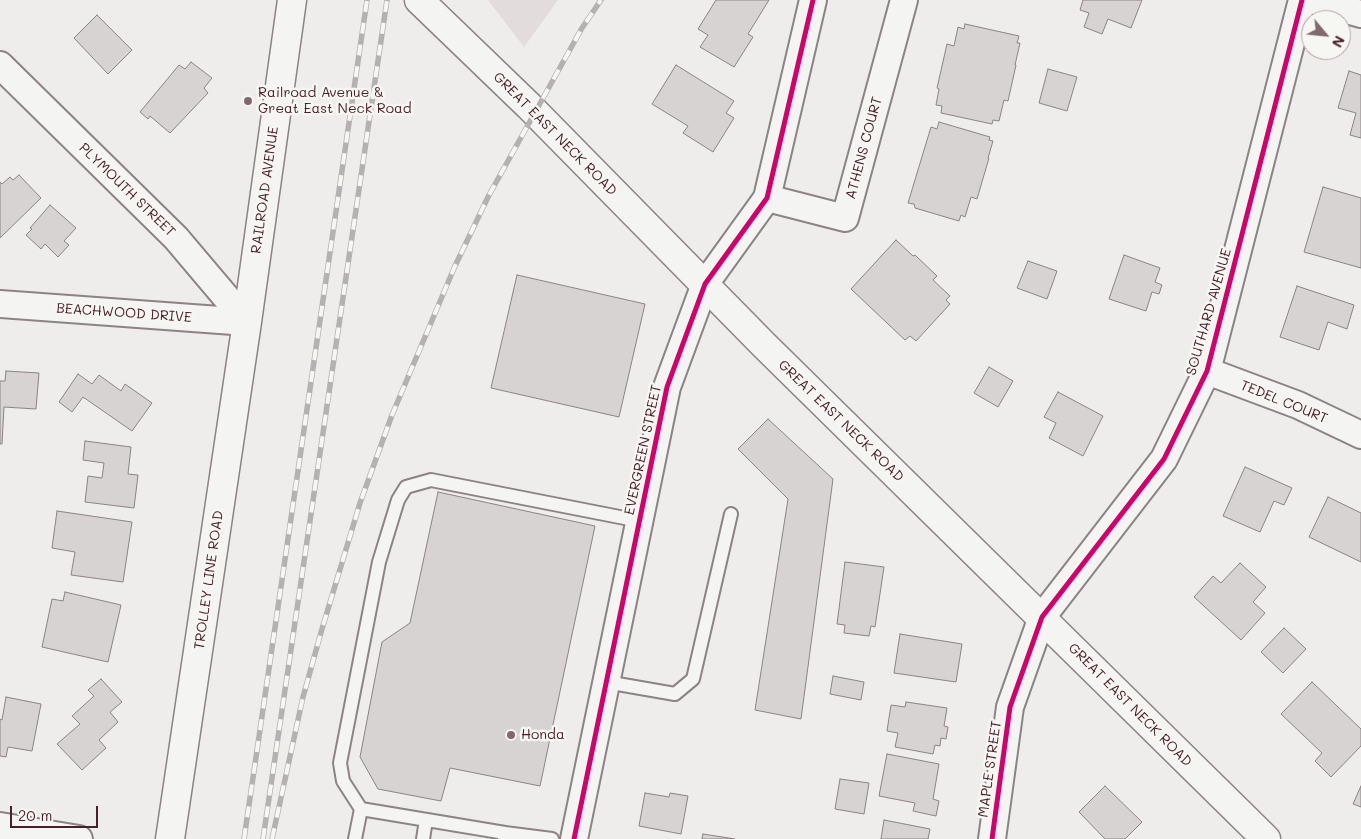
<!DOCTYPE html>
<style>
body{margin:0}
#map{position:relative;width:1361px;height:839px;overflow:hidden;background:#eeedeb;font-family:Mali,sans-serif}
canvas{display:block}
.north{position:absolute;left:1301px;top:10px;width:50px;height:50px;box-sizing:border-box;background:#f6f6f2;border:1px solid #b1a0a2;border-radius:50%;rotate:118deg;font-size:14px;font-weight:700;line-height:20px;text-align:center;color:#4a1f2b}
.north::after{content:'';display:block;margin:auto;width:18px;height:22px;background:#83676e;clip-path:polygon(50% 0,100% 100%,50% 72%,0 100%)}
.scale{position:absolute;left:10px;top:806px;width:88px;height:22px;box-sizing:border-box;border:2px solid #4a1f2b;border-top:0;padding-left:6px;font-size:15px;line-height:18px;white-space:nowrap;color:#4a1f2b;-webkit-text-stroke:4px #f6f6f2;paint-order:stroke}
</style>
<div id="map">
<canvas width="1361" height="839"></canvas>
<div class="north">N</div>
<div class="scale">20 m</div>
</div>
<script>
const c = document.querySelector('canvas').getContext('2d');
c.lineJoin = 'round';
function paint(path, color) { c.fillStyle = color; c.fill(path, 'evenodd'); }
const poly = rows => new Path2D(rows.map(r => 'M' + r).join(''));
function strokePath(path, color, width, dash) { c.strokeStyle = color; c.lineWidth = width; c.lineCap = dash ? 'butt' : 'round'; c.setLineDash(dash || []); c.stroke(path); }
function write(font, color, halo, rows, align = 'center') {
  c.font = font + ' Mali,sans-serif'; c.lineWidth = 5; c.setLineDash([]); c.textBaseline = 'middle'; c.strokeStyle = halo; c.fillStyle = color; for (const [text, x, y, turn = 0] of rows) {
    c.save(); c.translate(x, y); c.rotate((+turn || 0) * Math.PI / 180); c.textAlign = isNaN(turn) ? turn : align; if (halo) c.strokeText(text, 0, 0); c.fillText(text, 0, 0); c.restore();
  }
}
const built = poly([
 [488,0,558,0,524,47]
]);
const building = poly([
 [716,0,769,0,748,34,753,37,734,67,700,47,708,35,698,29,716,0],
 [1083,0,1142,0,1131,28,1108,19,1102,34,1084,27,1089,13,1080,10,1083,0],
 [97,15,132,50,108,74,74,38,97,15],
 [965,24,1019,36,1017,43,1020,43,1015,65,1016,65,1008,101,1004,100,999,121,993,120,992,124,941,113,942,106,936,105,939,89,937,88,947,44,954,46,958,27,964,29,965,24],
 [191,62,212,78,204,88,208,93,170,133,150,116,148,119,140,112,179,65,185,69,191,62],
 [676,65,734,101,726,113,734,118,713,152,683,133,688,126,652,104,676,65],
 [1048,69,1077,77,1067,111,1039,103,1048,69],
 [1349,71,1361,75,1361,138,1350,135,1356,113,1338,108,1349,71],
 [939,122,990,137,989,140,993,141,988,158,989,158,977,199,971,197,965,217,961,215,959,221,915,208,914,204,908,203,931,127,937,129,939,122],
 [19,175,41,198,0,238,0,182,2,184,10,177,13,180,19,175],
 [1323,187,1361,198,1361,268,1304,252,1323,187],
 [50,205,76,228,64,241,69,245,58,257,45,244,41,249,26,235,32,229,30,228,50,205],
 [896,240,913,256,915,255,937,276,933,280,950,296,946,300,950,304,916,341,910,336,905,340,851,289,896,240],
 [1124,255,1160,268,1155,282,1162,285,1159,294,1152,292,1146,311,1109,299,1124,255],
 [1028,261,1057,271,1047,299,1017,288,1028,261],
 [517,275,645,304,619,417,491,388,517,275],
 [1297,286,1354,305,1347,329,1328,322,1319,350,1280,337,1297,286],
 [989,367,1013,381,998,407,974,393,989,367],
 [6,371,39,373,36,409,4,407,2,444,0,444,0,381,5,381,6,371],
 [78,374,92,384,99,375,121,391,125,384,152,403,132,431,83,397,72,412,59,402,78,374],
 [1058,392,1103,416,1083,456,1049,438,1056,423,1044,417,1058,392],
 [768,419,833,479,801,719,755,710,788,499,738,449,768,419],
 [85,441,131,447,128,474,138,475,134,508,85,502,88,476,102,478,104,463,83,460,85,441],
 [1245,467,1292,488,1284,505,1274,501,1260,532,1223,516,1245,467],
 [438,492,595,526,540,786,450,768,441,801,378,789,360,757,382,642,410,623,438,492],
 [1328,497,1361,513,1361,562,1309,537,1328,497],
 [57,511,132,522,123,582,71,575,75,552,52,548,57,511],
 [845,562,884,567,875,627,871,626,869,636,844,633,845,625,837,624,845,562],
 [1240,563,1266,587,1253,602,1265,613,1241,640,1194,597,1213,576,1221,583,1240,563],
 [65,592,121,605,108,662,42,647,52,599,63,601,65,592],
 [1284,628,1306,649,1283,673,1261,652,1284,628],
 [900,634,962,644,956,682,894,673,900,634],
 [833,676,864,682,861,700,830,694,833,676],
 [101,679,122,702,110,712,118,722,99,740,106,748,82,770,57,744,80,724,72,716,94,696,88,690,101,679],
 [1312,682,1361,729,1361,746,1331,777,1315,761,1322,753,1281,714,1312,682],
 [6,697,41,704,32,751,8,747,6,757,0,756,0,719,2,720,6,697],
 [906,702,947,708,944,726,948,727,946,739,941,738,940,746,935,745,933,754,895,747,898,733,887,731,891,705,905,707,906,702],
 [887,754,939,764,933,799,939,801,936,816,913,811,915,803,879,796,887,754],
 [840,779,869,783,864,814,835,809,840,779],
 [1105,786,1142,822,1125,839,1105,839,1079,812,1105,786],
 [1361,786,1361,807,1353,804,1361,786],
 [645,793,669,797,670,793,688,796,681,834,639,826,645,793],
 [884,820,930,829,928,839,881,839,884,820],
 [703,834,735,839,702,839,703,834]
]);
const lane = poly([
 [606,682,675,694,693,679,731,514],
 [361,809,343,781,340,763,379,562,398,500,406,487,431,480,640,521],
 [355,839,361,809,505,833],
 [423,839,426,820],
 [504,839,505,833,552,839]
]);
const street = poly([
 [1311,0,1361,14],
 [0,65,176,238,247,322],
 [767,198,845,218,904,0],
 [0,304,247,322],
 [1207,371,1298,405,1361,435],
 [0,826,79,839],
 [574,839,667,387,705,284,767,198,813,0],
 [992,839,1010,707,1042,617,1164,459,1207,371,1302,0]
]);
const secondary = poly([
 [419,0,529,106,764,345,1266,839],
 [170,839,247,322,292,0]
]);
const rail = poly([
 [244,839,367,0],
 [263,839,387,0],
 [272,839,303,697,322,629,360,503,392,415,455,266,489,195,582,28,601,0]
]);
const cycleway = poly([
 [574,839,667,387,705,284,767,198,813,0],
 [992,839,1010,707,1042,617,1164,459,1207,371,1302,0]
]);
const markers = [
 [248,101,5,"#83676e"],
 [511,735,5,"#83676e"]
];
const poiNames = [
 ["Railroad Avenue &",258,93],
 ["Great East Neck Road",258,109],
 ["Honda",521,735]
];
const streetNames = [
 ["GREAT EAST NECK ROAD",555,134,45],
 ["ATHENS COURT",864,148,-75],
 ["PLYMOUTH STREET",127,190,44],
 ["RAILROAD AVENUE",265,190,-82],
 ["SOUTHARD AVENUE",1209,312,-74],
 ["BEACHWOOD DRIVE",124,313,4],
 ["TEDEL COURT",1284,402,22],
 ["GREAT EAST NECK ROAD",841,421,44],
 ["EVERGREEN STREET",643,450,-78],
 ["TROLLEY LINE ROAD",209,580,-82],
 ["GREAT EAST NECK ROAD",1130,705,45],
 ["MAPLE STREET",990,769,-82]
];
paint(built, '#e2dddc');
paint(building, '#d6d3d2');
strokePath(building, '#8c8385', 1);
strokePath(lane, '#8c8385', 16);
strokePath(street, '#8c8385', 30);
strokePath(secondary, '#8c8385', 31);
strokePath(lane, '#f4f4f2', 12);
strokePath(street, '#f4f4f2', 26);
strokePath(secondary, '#f4f4f2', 28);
strokePath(rail, '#b5b1b0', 5.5);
strokePath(rail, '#f6f6f2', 4, [11]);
strokePath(cycleway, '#d6006c', 5);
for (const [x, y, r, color] of markers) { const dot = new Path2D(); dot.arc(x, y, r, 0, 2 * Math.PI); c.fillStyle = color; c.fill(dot); strokePath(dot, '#f6f6f2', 2); }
write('14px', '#4a1f2b', '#f6f6f2', poiNames, 'left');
write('14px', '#4a1f2b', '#f6f6f2', streetNames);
</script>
